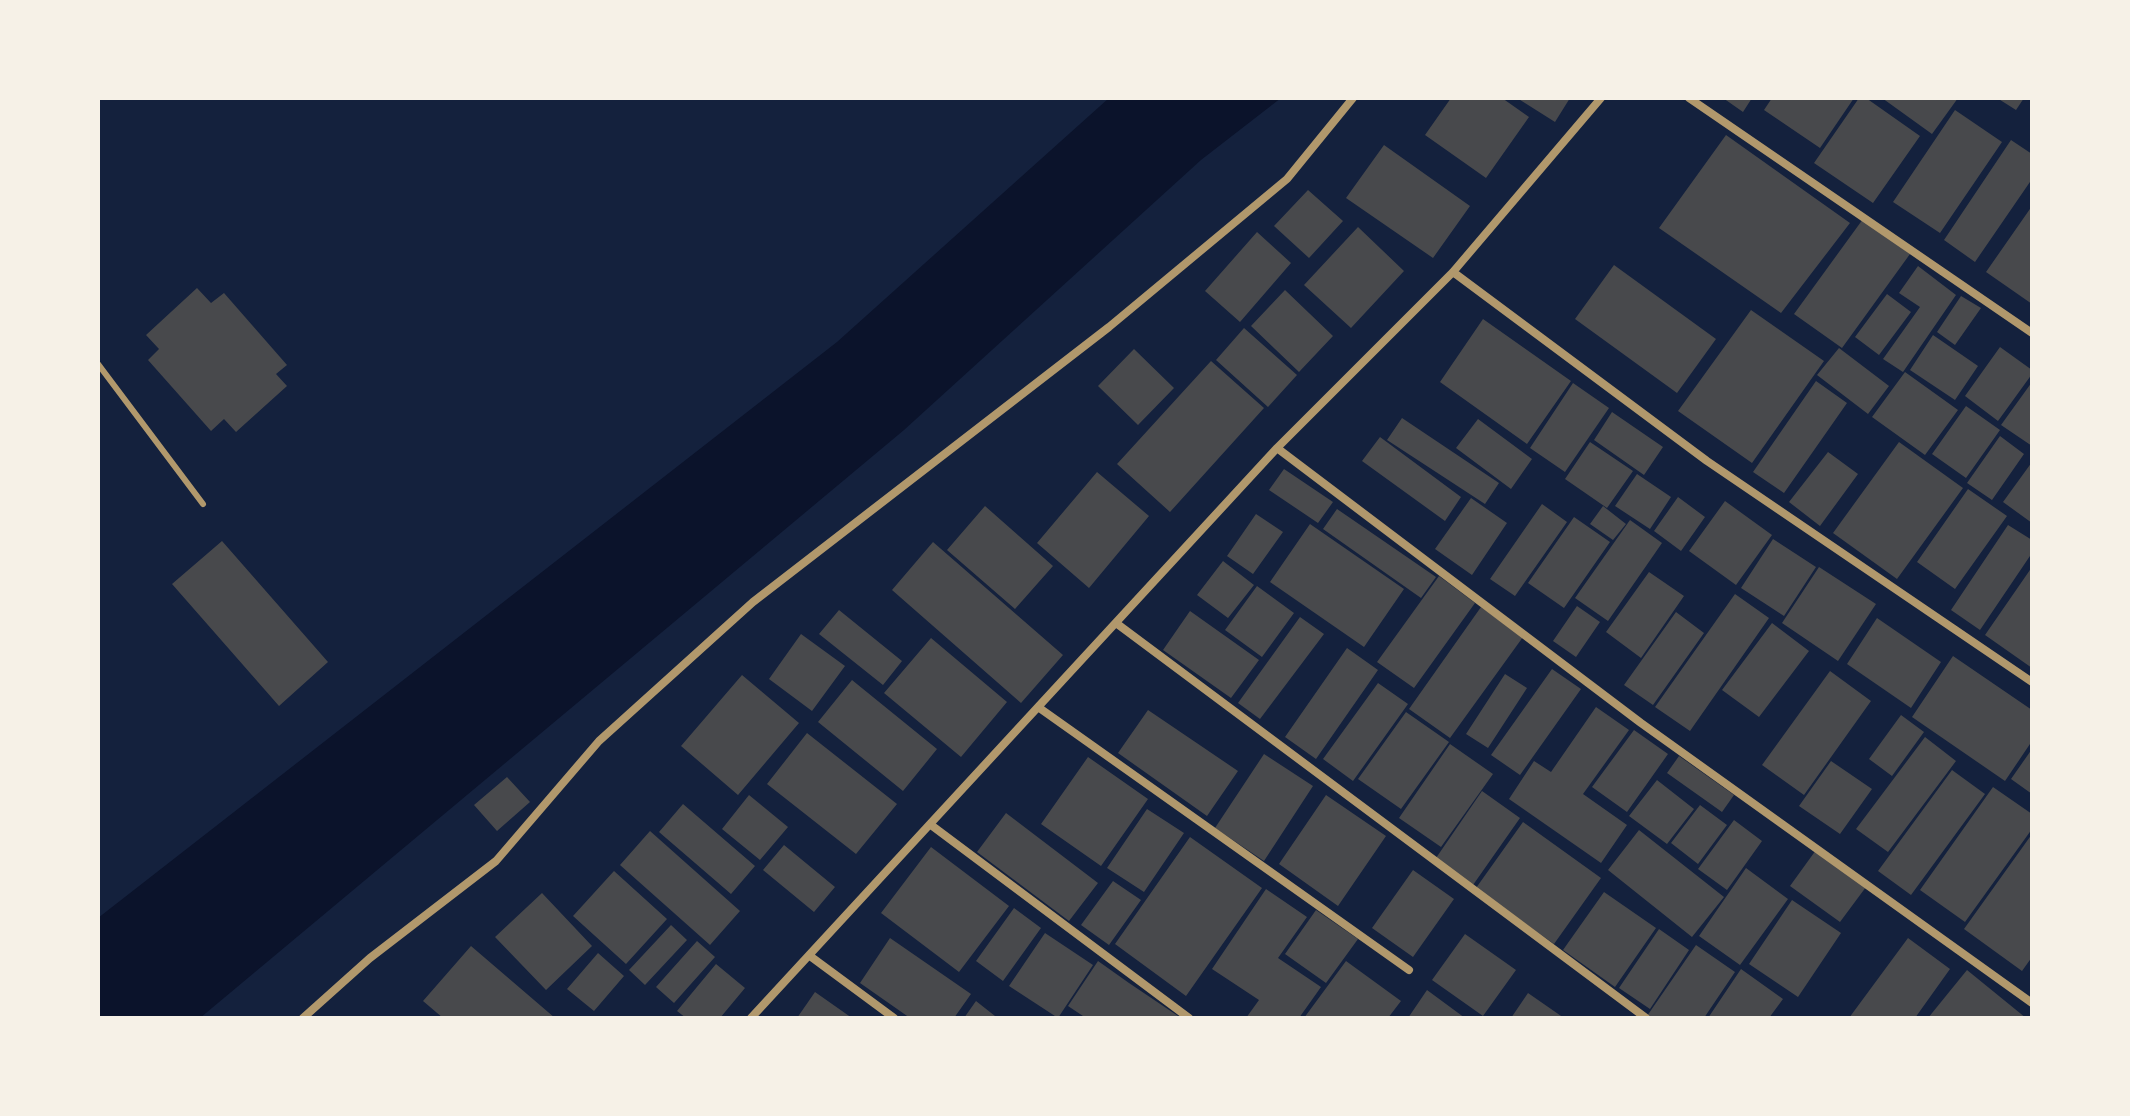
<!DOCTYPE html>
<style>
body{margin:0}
#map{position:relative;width:2130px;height:1116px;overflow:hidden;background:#14213d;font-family:Roboto,sans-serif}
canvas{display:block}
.frame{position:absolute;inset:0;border:100px solid #f6f1e7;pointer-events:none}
</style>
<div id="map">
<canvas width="2130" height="1116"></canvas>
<div class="frame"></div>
</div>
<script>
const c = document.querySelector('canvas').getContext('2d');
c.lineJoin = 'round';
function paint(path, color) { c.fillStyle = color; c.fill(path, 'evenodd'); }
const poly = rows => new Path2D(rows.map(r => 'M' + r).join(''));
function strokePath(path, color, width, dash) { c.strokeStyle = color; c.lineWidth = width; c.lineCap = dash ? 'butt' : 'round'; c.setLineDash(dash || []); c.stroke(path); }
const water = poly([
 [1109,98,1281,98,1201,160,904,430,200,1018,98,1018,98,918,837,342]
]);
const building = poly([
 [1451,98,1502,98,1529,117,1486,178,1425,135],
 [1517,98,1570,98,1555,122],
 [1723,98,1752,98,1743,112],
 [1772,98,1854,98,1820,148,1764,110],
 [1859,98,1866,98,1920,136,1873,203,1814,163],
 [1882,98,1958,98,1932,134],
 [1997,98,2024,98,2016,110],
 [1955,110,2002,142,1940,233,1893,202],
 [1726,135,1850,223,1781,313,1659,228],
 [2011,140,2032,154,2032,179,1975,262,1944,240],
 [1384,145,1470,206,1433,258,1346,198],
 [1308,190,1343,221,1309,258,1274,226],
 [2032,206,2032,304,1986,272],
 [1863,219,1910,254,1842,348,1794,314],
 [1358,227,1404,271,1351,328,1304,285],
 [1257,232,1291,263,1240,322,1205,291],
 [1614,265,1716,339,1677,393,1575,319],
 [1918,266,1956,295,1903,372,1883,359,1920,307,1899,293],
 [197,288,211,303,224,293,287,365,276,374,287,386,236,432,224,419,211,431,148,360,159,349,146,335],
 [1285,290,1333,336,1299,372,1251,326],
 [1887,294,1911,312,1879,355,1855,337],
 [1961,296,1981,308,1955,345,1937,332],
 [1751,310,1824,361,1752,463,1678,411],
 [1483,319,1571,381,1527,444,1440,382],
 [1244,328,1297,375,1268,407,1216,360],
 [1933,335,1978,366,1955,400,1910,370],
 [2000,347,2032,370,2032,374,1998,421,1965,396],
 [1839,348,1889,386,1868,414,1817,375],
 [1134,349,1174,388,1138,425,1098,386],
 [1211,361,1264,408,1170,512,1117,464],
 [1905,372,1958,410,1925,455,1872,417],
 [1816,381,1847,403,1784,493,1753,472],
 [2032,382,2032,446,2001,425],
 [1573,383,1609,408,1565,472,1530,448],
 [1966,406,2000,430,1966,478,1932,454],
 [1612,412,1663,447,1644,475,1594,440],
 [1402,418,1499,483,1485,504,1387,440],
 [1478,419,1532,459,1511,489,1456,448],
 [2000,436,2024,454,1992,500,1967,483],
 [1380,437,1461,497,1445,521,1362,461],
 [1590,442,1633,471,1607,508,1565,479],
 [1899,442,1963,488,1897,579,1833,533],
 [1828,452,1858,474,1820,526,1789,502],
 [2032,462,2032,523,2003,502],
 [1284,469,1333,502,1318,523,1269,490],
 [1097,472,1149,516,1089,588,1037,543],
 [1637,474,1671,497,1650,529,1615,506],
 [1968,489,2007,516,1955,589,1917,562],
 [1678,497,1705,517,1681,551,1654,531],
 [1471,498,1507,523,1472,575,1435,549],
 [1725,501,1772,535,1736,585,1689,551],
 [1542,504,1567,522,1515,596,1490,579],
 [985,506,1053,566,1015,609,947,550],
 [1603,506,1626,524,1613,540,1590,524],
 [1337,509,1436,577,1421,598,1323,529],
 [1256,514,1283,532,1253,574,1227,556],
 [1574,517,1610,542,1564,608,1528,583],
 [1630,520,1662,543,1608,621,1575,598],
 [1310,524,1404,589,1364,647,1270,582],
 [2008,525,2032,540,2032,553,1980,630,1951,610],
 [1773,539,1816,567,1784,616,1741,588],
 [222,541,328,662,279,706,172,584],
 [933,542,1063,655,1021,703,892,590],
 [1223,561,1254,585,1228,618,1197,595],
 [1819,567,1876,604,1838,661,1782,623],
 [2032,567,2032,668,1985,635],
 [1649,572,1684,596,1641,658,1606,632],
 [1439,576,1475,603,1414,688,1377,662],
 [1257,586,1294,613,1262,657,1225,630],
 [1735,594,1769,618,1690,731,1655,707],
 [1577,606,1600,622,1576,657,1553,641],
 [1481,607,1523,637,1450,738,1409,709],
 [839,610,902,661,883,685,819,634],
 [1190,611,1259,660,1231,698,1163,650],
 [1676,612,1704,633,1653,705,1624,685],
 [1300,617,1324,634,1260,719,1238,703],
 [1877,618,1941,662,1911,708,1847,664],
 [1772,623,1809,651,1759,717,1722,690],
 [801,634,845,666,812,711,769,679],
 [931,638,1007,702,961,757,884,693],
 [1347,648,1378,670,1316,759,1285,737],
 [1953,656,2032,710,2032,741,2005,781,1912,717],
 [1552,669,1581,689,1520,775,1491,755],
 [1830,671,1871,701,1804,795,1762,765],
 [1505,674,1527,688,1488,748,1466,734],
 [742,675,799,723,738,795,681,746],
 [852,680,937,749,903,791,818,722],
 [1378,683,1408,704,1353,781,1323,759],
 [1596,707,1629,730,1583,794,1627,825,1601,863,1509,799,1534,761,1551,772],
 [1148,710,1238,771,1207,816,1118,753],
 [1406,712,1449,742,1401,809,1358,779],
 [1901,715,1924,732,1892,776,1869,759],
 [1634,730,1668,754,1627,812,1592,787],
 [807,733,897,804,856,854,767,784],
 [1925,737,1956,761,1888,852,1856,829],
 [1450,744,1493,774,1441,847,1399,818],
 [2032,749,2032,794,2011,779],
 [1264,754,1313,786,1264,861,1215,828],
 [1679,756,1734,795,1722,812,1667,773],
 [1088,757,1148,799,1101,866,1041,824],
 [1831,761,1872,789,1840,834,1799,806],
 [1952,770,1985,794,1911,895,1878,871],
 [507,777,530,802,497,831,474,805],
 [1657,780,1694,809,1667,844,1629,816],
 [1993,787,2032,814,2032,829,1965,922,1920,890],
 [1482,791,1520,818,1473,885,1436,858],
 [749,795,788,827,760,860,722,829],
 [1326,795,1386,836,1338,906,1279,864],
 [683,804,755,866,731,894,659,832],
 [1700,805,1727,825,1698,864,1671,843],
 [1147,809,1184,833,1144,892,1107,868],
 [1006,813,1098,883,1069,921,977,852],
 [1734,820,1762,841,1727,890,1698,869],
 [1523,822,1601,878,1554,944,1476,888],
 [1639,830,1724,897,1692,937,1608,870],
 [650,831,740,911,710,945,620,865],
 [2032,834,2032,957,2022,971,1964,929],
 [1190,837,1262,888,1186,996,1115,944],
 [784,845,835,887,814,912,763,870],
 [931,847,1009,906,959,972,881,913],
 [1816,850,1866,887,1840,922,1790,886],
 [1746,868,1788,899,1740,965,1699,936],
 [1413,870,1454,899,1413,957,1372,928],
 [614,871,667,919,626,964,573,916],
 [1113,881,1141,900,1109,945,1081,925],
 [1266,889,1307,917,1278,958,1321,987,1299,1018,1246,1018,1259,1000,1212,969],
 [1604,892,1656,928,1615,987,1563,950],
 [542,893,592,946,546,990,495,937],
 [1792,900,1841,933,1798,997,1749,964],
 [1014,908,1041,928,1003,981,976,961],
 [1316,910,1358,939,1326,983,1285,954],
 [671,925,687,940,645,985,629,970],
 [1659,929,1689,950,1650,1009,1619,988],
 [1045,933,1093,965,1058,1018,1009,986],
 [1465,934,1516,970,1483,1016,1432,980],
 [890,938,971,994,954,1018,910,1018,860,983],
 [1908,938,1950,969,1915,1018,1849,1018],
 [697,941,715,957,674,1003,656,987],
 [1696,945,1735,972,1704,1018,1651,1018,1647,1016],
 [471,946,555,1018,443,1018,423,1001],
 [598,953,624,976,594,1011,567,989],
 [1098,961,1129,983,1181,1018,1086,1018,1068,1006],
 [1346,961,1401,1001,1388,1018,1304,1018],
 [716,964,745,988,720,1018,686,1018,677,1011],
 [1741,969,1783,999,1769,1018,1708,1018],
 [1967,970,2026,1018,1928,1018],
 [1427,990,1465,1018,1408,1018],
 [815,992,852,1018,797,1018],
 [1528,993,1564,1018,1511,1018],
 [976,1001,995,1016,993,1018,964,1018]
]);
const service = poly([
 [98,364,203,504]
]);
const minor = poly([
 [1689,98,2032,333],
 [1453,272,1707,461,2032,682],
 [1277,448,1641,723,2032,1003],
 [1116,623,1646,1018],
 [1038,707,1409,970],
 [931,825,1189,1018],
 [810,956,894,1018],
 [303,1018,370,958,496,861,599,741,753,602,1109,327,1287,179,1353,98],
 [751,1018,1277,448,1453,272,1601,98]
]);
paint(water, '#0b132b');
paint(building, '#48494c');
strokePath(service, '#b1986c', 6);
strokePath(minor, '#b1986c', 8);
</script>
